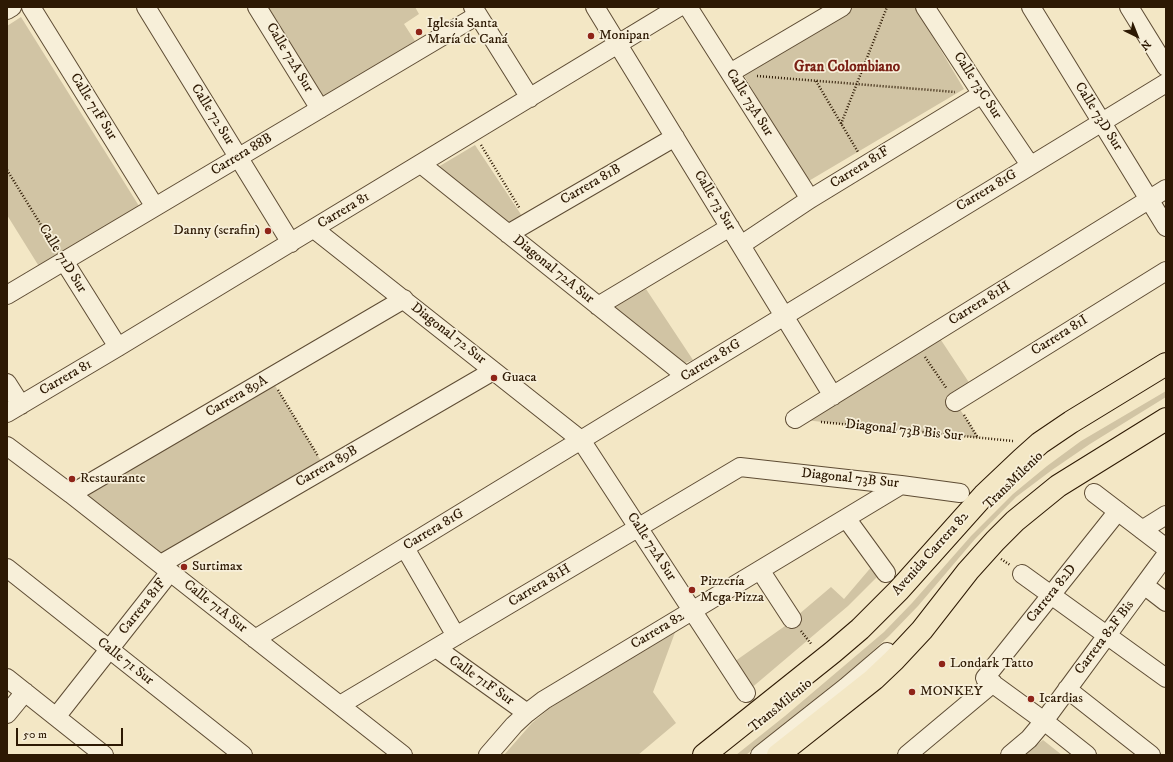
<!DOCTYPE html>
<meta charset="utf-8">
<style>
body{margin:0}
#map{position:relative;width:1173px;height:762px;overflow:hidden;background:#f3e7c5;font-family:"IM FELL DW Pica",serif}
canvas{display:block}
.frame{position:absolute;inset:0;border:8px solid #2d1903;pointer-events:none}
.north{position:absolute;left:1117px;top:16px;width:40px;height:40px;-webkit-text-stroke:3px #f7efd9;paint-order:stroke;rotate:137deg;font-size:11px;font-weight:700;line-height:16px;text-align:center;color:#2d1903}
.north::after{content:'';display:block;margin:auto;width:14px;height:18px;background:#2d1903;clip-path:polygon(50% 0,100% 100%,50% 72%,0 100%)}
.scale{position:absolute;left:16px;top:728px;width:107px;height:18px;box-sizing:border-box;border:2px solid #2d1903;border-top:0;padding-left:5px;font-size:12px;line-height:14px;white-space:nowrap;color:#2d1903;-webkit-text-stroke:3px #f7efd9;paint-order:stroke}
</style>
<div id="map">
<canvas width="1173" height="762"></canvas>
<div class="frame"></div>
<div class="north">N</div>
<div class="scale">50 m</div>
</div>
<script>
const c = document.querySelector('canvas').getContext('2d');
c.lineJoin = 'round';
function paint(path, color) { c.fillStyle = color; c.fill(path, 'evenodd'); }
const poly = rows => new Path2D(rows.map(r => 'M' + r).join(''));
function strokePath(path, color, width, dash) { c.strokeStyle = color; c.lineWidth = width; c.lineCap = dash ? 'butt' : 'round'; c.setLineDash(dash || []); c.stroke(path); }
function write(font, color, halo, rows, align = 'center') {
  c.font = font + ' "IM FELL DW Pica",serif'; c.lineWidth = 3.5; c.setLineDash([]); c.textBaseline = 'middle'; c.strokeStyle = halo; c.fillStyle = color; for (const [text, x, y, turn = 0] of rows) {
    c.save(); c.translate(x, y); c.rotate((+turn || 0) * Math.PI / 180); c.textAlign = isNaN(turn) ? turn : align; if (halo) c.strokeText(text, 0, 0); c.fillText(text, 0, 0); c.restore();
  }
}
const green = poly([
 [266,7,415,7,419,14,404,24,415,41,323,98],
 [852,7,915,7,964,89,807,182,742,72],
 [21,17,139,206,40,268,7,215,7,26],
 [475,145,522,216,505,227,433,170],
 [646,289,693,360,685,363,609,308],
 [939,337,970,384,951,396,979,438,804,420],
 [274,384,323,464,164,559,85,496],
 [1166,391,1166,397,1090,444,1052,470,1016,497,975,539,918,606,889,636,853,669,746,755,736,755,785,716,884,632,912,603,971,536,1013,494,1047,466,1081,441],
 [873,565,879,575,848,606,749,690,731,664,785,626,831,587,844,599],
 [677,627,653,692,676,723,638,755,504,755,532,723,550,708],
 [1043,740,1062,755,1024,755]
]);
const path = poly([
 [757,76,955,92],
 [816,81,858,152],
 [841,124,887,7],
 [481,145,520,209],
 [7,170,56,249],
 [925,357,947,389],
 [278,390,318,456],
 [964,415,978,438],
 [821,422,1013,441],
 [1001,559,1010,565],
 [801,631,812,645]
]);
const minor = poly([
 [31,7,155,207],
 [146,7,291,243],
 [257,7,320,109],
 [473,7,530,98],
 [595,7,833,396],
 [688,7,810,199],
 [925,7,982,94,1030,165],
 [1031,7,1166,227],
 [1129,7,1166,67],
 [7,10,12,7],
 [730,73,842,7],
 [421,164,686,376],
 [314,229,581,440,746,693],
 [508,234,675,137],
 [741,245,810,199,982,94],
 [64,261,118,347],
 [7,295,478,15],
 [598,306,730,227],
 [7,383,21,405],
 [955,402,1166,271],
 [7,413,118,347,679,7],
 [795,419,1166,189],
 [7,446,71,494,403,755],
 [1094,493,1166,548],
 [71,494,404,299],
 [846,518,886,573],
 [1142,530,1166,515],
 [405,548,456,636],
 [161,564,493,371],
 [7,568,243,755],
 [760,570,792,619],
 [1022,574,1166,678],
 [1144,585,1166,602],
 [255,639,1166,83],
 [436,648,527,713],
 [7,678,104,755],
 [1067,689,1151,755],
 [340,705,740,467,901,485,960,493],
 [7,714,25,692],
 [56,717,170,572],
 [488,755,514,725,527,713,544,700,901,485],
 [760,755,846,687,887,652],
 [907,755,993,683],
 [1010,755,1029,739,1044,721,1166,555],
 [1087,755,1044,721,985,678,1118,511]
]);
const major = poly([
 [704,755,833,652,860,629,899,590,984,495,1021,460,1040,443,1071,422,1166,364],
 [778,755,874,679,894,660,922,630,968,571,995,541,1015,521,1058,486,1166,419]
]);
const markers = [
 [419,32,4,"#8f2418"],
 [591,36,4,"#8f2418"],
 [268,231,4,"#8f2418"],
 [494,378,4,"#8f2418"],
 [72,479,4,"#8f2418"],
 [184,567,4,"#8f2418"],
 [692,590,4,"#8f2418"],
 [942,664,4,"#8f2418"],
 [912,692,4,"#8f2418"],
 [1031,699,4,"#8f2418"]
];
const poiNames = [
 ["Iglesia Santa",427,24],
 ["María de Caná",427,40],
 ["Monipan",599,36],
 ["Danny (serafin)",260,231,"right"],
 ["Guaca",502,378],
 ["Restaurante",80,479],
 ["Surtimax",192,567],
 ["Pizzería",700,582],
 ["Mega Pizza",700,598],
 ["Londark Tatto",950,664],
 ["MONKEY",920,692],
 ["Icardias",1039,699]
];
const streetNames = [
 ["Calle 72A Sur",289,58,59],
 ["Calle 73C Sur",977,86,57],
 ["Calle 73A Sur",749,103,58],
 ["Calle 71F Sur",93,107,58],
 ["Calle 72 Sur",212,115,58],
 ["Calle 73D Sur",1098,117,58],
 ["Carrera 88B",242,155,-31],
 ["Carrera 81F",860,168,-32],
 ["Carrera 81B",591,185,-30],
 ["Carrera 81G",987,191,-31],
 ["Calle 73 Sur",714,201,59],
 ["Carrera 81",344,211,-31],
 ["Calle 71D Sur",62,259,58],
 ["Diagonal 72A Sur",553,270,39],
 ["Carrera 81H",980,304,-32],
 ["Diagonal 72 Sur",448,334,38],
 ["Carrera 81I",1060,336,-32],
 ["Carrera 81G",711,361,-32],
 ["Carrera 81",66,378,-30],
 ["Carrera 89A",237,397,-30],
 ["Diagonal 73B Bis Sur",904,431,6],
 ["Carrera 89B",327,467,-30],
 ["Diagonal 73B Sur",850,479,6],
 ["TransMilenio",1014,481,-44],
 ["Carrera 81G",434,530,-31],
 ["Calle 72A Sur",651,547,57],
 ["Avenida Carrera 82",931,554,-48],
 ["Carrera 81H",540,586,-31],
 ["Carrera 82D",1052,594,-51],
 ["Carrera 81F",143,607,-52],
 ["Calle 71A Sur",215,607,38],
 ["Carrera 82",658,631,-31],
 ["Carrera 82F Bis",1105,638,-53],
 ["Calle 71 Sur",125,662,38],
 ["Calle 71F Sur",481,681,35],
 ["TransMilenio",781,706,-39]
];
const neighbourhoodNames = [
 ["Gran Colombiano",847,68]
];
paint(green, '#d1c4a4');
strokePath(minor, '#5e4c34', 20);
strokePath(major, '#2d1903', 24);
strokePath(path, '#2d1903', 2.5, [1, 2]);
strokePath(minor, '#f7efd9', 18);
strokePath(major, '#f3e7c5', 22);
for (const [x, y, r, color] of markers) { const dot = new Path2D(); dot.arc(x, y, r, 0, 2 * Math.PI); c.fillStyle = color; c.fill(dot); strokePath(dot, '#f7efd9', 1.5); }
write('14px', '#2d1903', '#f7efd9', poiNames, 'left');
write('14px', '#2d1903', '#f7efd9', streetNames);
write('bold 15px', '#7a1f14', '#f7efd9', neighbourhoodNames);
</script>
